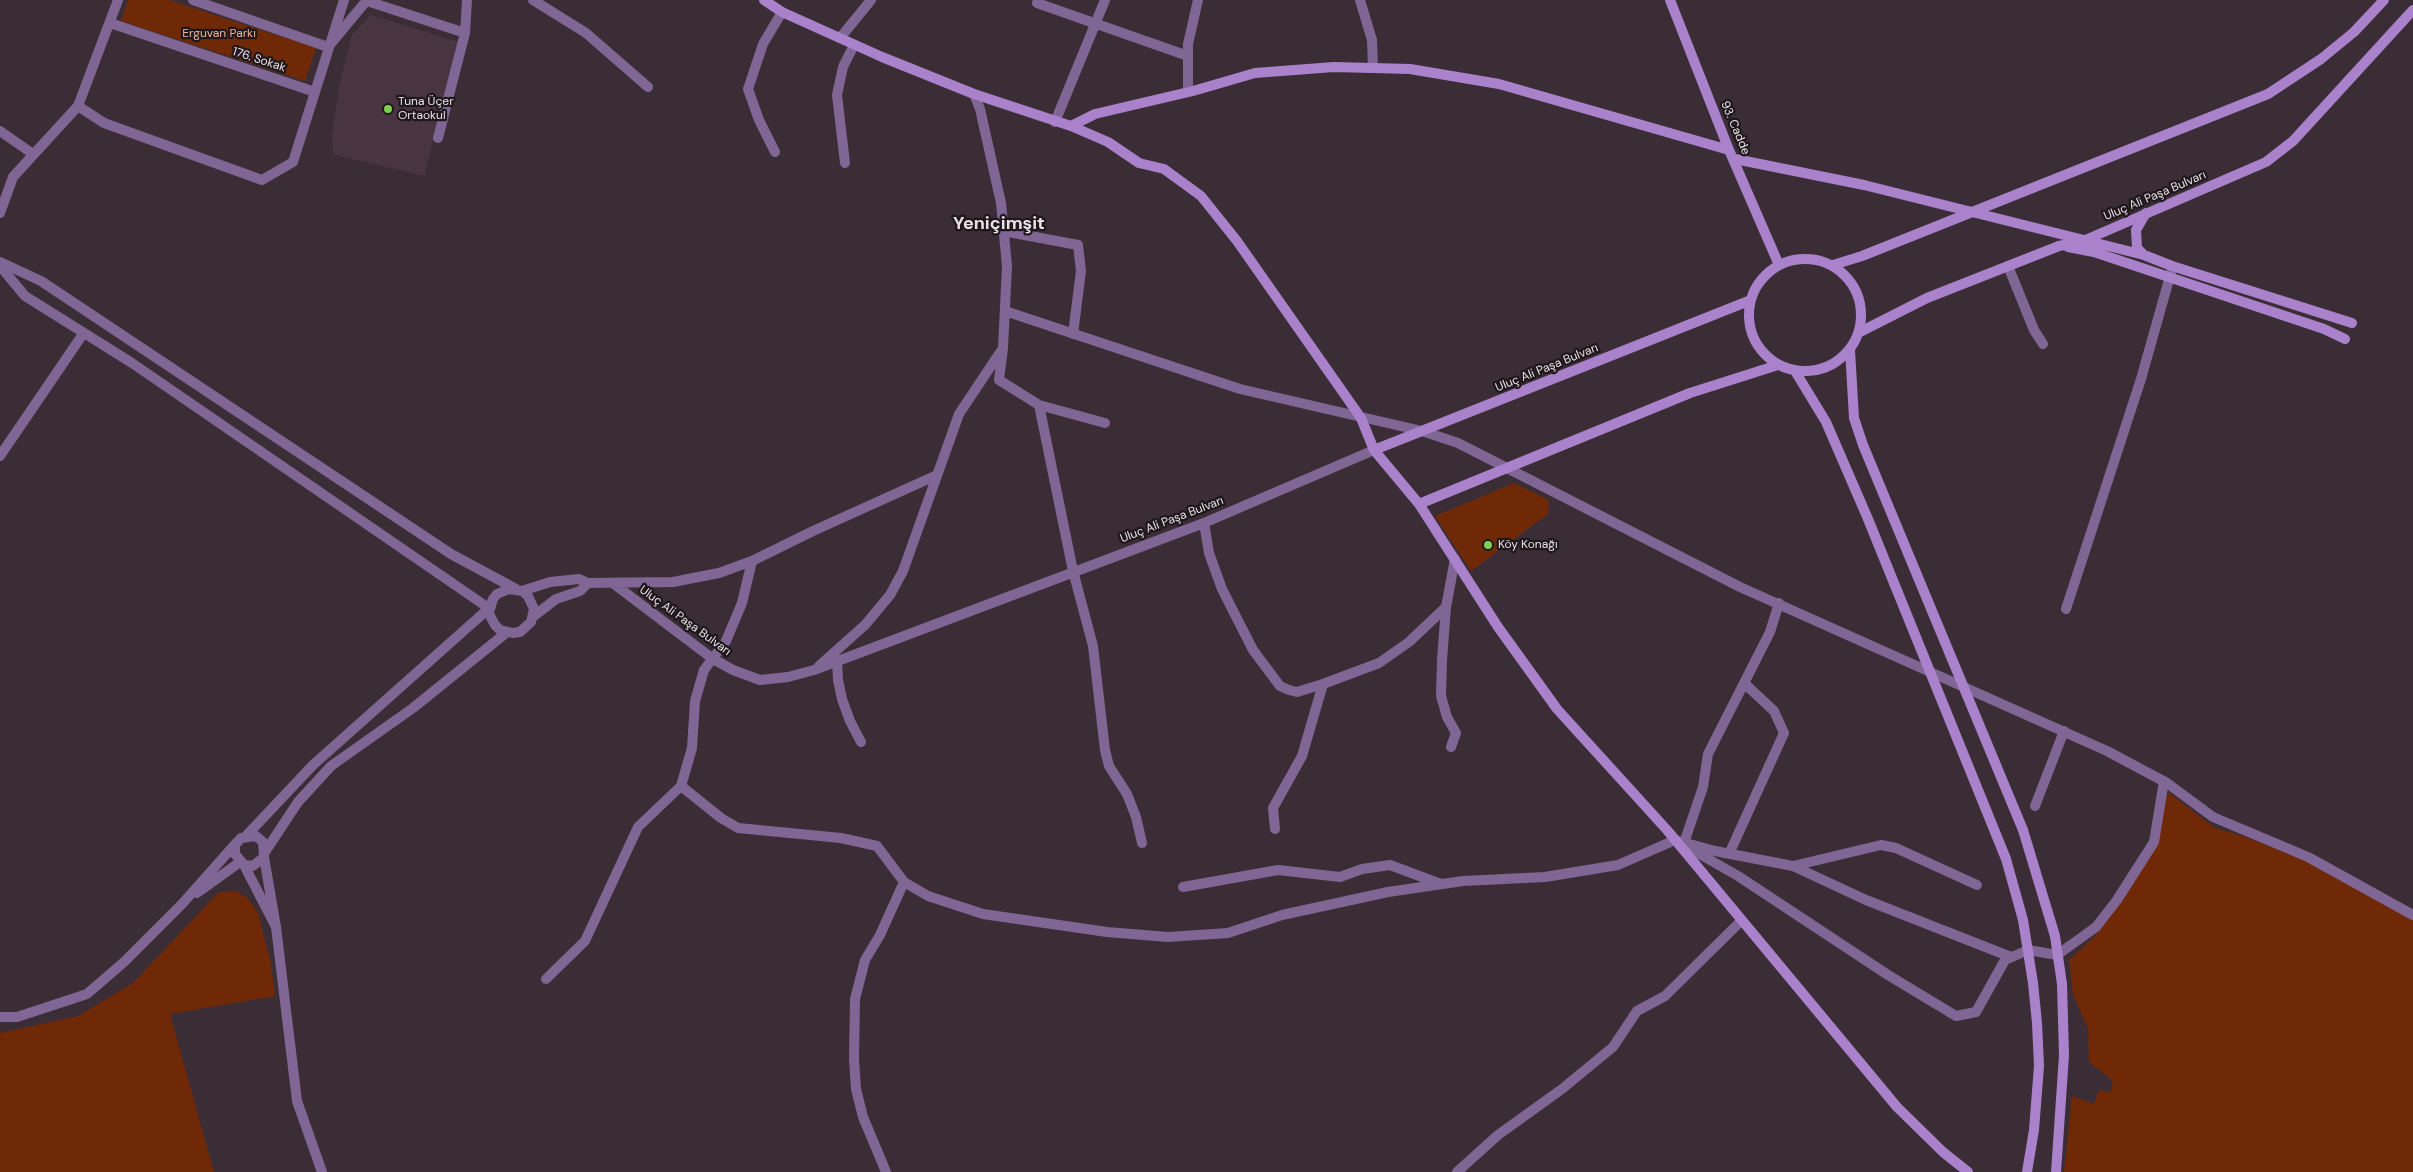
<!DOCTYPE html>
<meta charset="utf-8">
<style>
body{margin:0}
canvas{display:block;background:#3b2d36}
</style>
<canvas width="2413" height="1172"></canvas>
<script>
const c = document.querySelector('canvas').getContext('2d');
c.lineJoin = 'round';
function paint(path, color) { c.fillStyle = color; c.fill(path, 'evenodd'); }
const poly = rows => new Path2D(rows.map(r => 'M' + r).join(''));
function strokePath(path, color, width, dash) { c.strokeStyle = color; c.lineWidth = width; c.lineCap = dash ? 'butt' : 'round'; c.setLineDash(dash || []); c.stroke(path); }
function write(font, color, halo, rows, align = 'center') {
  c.font = font + ' "DM Sans",sans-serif'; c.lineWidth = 4.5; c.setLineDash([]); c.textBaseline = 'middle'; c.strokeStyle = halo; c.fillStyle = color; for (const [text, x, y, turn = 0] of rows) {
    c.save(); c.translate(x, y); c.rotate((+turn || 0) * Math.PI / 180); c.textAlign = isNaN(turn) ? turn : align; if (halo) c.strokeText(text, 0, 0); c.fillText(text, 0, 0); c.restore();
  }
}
const built = poly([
 [371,15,458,42,424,176,333,154,332,135,340,82,352,35]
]);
const green = poly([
 [128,0,169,0,316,48,305,81,121,21],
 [1514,483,1549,500,1548,514,1471,571,1435,516],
 [2169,793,2215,828,2246,837,2306,861,2413,920,2413,1172,2064,1172,2072,1096,2094,1104,2099,1090,2111,1092,2113,1081,2089,1062,2088,1029,2073,994,2069,960,2093,938,2114,912,2143,868,2165,798],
 [235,891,248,898,258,913,271,964,275,996,170,1014,214,1172,0,1172,0,1033,78,1016,133,983,219,892]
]);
const street = poly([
 [193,0,328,47,367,0],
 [533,0,586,33,648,87],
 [1360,0,1372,40,1373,68],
 [367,1,465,33],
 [1037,3,1188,56],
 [110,23,315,92],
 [840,38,871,0],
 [1188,91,1188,44,1198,0],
 [974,94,980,109,1001,203,1007,266,1003,348,999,380,1039,405,1073,571,1093,646,1105,750,1109,766,1127,794,1136,817,1142,843],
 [78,106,104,123,262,180,293,162,344,0],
 [1055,122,1105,0],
 [0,131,33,154],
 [438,138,465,33,467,0],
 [775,152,759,120,748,89,763,44,782,12],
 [845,163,837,95,843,67,854,45],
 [0,213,13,177,78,106,118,0],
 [1003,231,1078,245,1081,271,1073,334],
 [0,262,41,281,451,554,516,589],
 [0,266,25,296,132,363,490,609],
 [2008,266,2034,330,2043,344],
 [1005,311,1240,389,1422,431,1458,443,1740,587,2107,751,2167,783,2213,817,2308,857,2413,915],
 [1039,405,1105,423],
 [0,456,83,334],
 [1204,523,1209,553,1222,589,1253,650,1280,686,1289,690,1297,692,1323,684,1379,663,1409,642,1446,607],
 [614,584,713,659,733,670,760,680,788,677,814,670,1204,523,1374,450],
 [509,589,522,591,528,596,534,609,531,622,520,632,513,633,500,630,495,625,487,610,489,612,493,599,497,594,509,589],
 [522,591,550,582,579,579,588,583,673,582,719,573,752,561,813,531,937,475],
 [2066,609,2141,379,2172,269],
 [534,616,556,599,580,591,588,583],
 [837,661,838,680,842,699,850,721,861,742],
 [819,666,865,625,890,595,903,571,959,414,1001,351],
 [1451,747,1456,733,1447,717,1441,696,1442,660,1446,607,1455,559],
 [681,786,721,818,738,828,841,838,877,846,904,882,928,896,983,914,1107,932,1168,937,1228,933,1282,915,1388,892,1463,881,1545,877,1618,865,1675,840,1715,851,1793,866,1866,900,2011,957],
 [2035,806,2064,731],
 [1275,829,1273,808,1302,756,1323,684],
 [246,836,313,765,487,610],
 [1684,843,1703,787,1708,754,1770,632,1779,603],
 [1689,848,1738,876,1888,975,1956,1016,1976,1012,2005,960,2028,950,2057,955,2096,927,2117,900,2154,842,2164,781],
 [265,852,298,802,331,766,413,708,506,633],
 [1729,854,1784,733,1774,711,1744,683],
 [244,865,253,866,264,857,263,842,256,836,241,838,235,845,235,854,244,865,276,927,264,857],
 [1793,866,1881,845,1896,848,1977,885],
 [1183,887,1278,870,1340,877,1362,869,1390,865,1441,884],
 [197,893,240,862],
 [276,927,297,1101,322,1172],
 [546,979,585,941,638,827,681,786,692,748,695,701,704,670,726,641,742,603,752,561],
 [0,1017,17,1017,87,994,124,962,182,904,238,841],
 [886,1172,863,1117,856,1089,854,1059,855,999,865,960,880,935,904,882],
 [1457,1172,1498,1135,1562,1089,1613,1047,1637,1011,1665,996,1741,921]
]);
const secondary = poly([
 [764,0,782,12,882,57,974,94,1071,126,1108,142,1139,163,1164,169,1201,196,1237,241,1361,418,1374,450,1419,504,1498,627,1557,709,1667,830,1897,1107,1943,1152,1968,1172],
 [1670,0,1729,150,1779,265],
 [1071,126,1095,114,1193,91,1255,73,1334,67,1410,69,1499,84,1729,150],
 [1735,159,1864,185,2144,255],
 [2146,213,2136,230,2137,248,2144,255,2172,266,2352,323],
 [2068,247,2094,252,2324,329,2345,339],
 '1749 315a56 56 0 1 1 112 0a56 56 0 1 1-112 0Z',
 [1833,265,1862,256,2268,94,2321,59,2354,32,2384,0],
 [1858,333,1927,298,2059,246,2083,241,2266,162,2293,141,2413,10],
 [1850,350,1854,418,1863,445,2023,830,2055,936,2062,984,2064,1055,2056,1172],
 [1795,371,1826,422,1868,519,2006,859,2023,920,2033,983,2037,1023,2039,1066,2034,1130,2027,1172],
 [1374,450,1751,300],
 [1419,504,1690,393,1778,365]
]);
const markers = [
 [388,109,5,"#7ed053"],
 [1488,545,5,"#7ed053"]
];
const parkNames = [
 ["Erguvan Parkı",219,34]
];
const streetNames = [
 ["176. Sokak",259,60,18],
 ["93. Cadde",1735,128,67],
 ["Uluç Ali Paşa Bulvarı",2155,196,-23],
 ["Uluç Ali Paşa Bulvarı",1547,368,-22],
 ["Uluç Ali Paşa Bulvarı",1172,520,-21],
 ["Uluç Ali Paşa Bulvarı",685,621,36]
];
const poiNames = [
 ["Tuna Üçer",398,102],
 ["Ortaokul",398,116],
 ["Köy Konağı",1498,545]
];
const districtNames = [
 ["Yeniçimşit",999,224]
];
paint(built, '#493542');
paint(green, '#702906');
strokePath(street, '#7f6695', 10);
strokePath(secondary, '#aa82cc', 10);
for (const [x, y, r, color] of markers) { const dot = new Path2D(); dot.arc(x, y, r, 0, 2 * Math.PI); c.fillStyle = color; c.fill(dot); strokePath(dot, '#1e171b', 2); }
write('12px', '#f2b197', '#1e171b', parkNames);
write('12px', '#eae0e6', '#1e171b', streetNames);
write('12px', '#eae0e6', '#1e171b', poiNames, 'left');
write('bold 18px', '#eae0e6', '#1e171b', districtNames);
</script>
